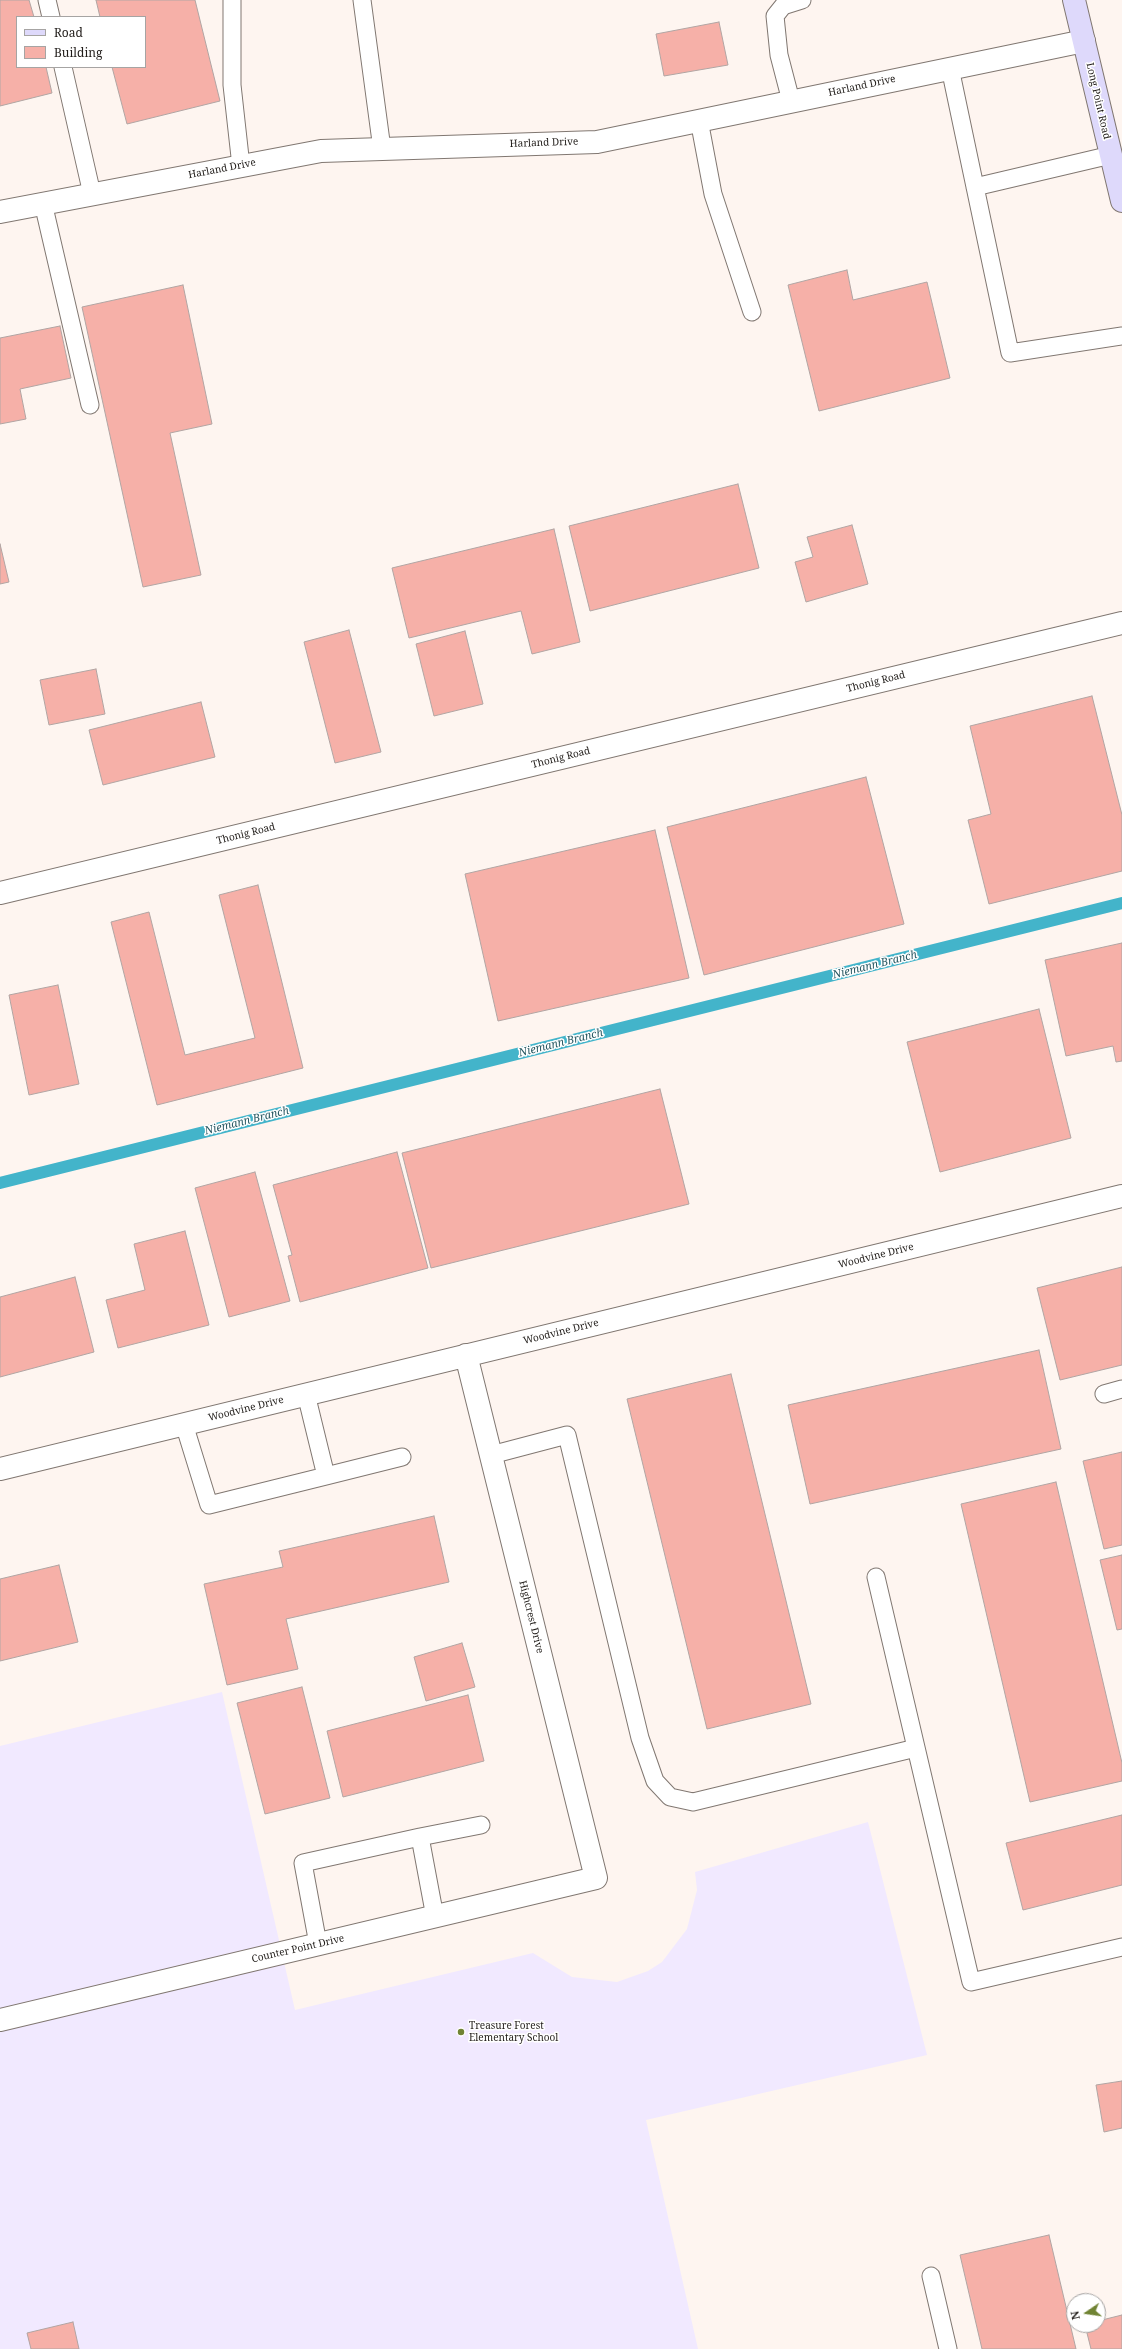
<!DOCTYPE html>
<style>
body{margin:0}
#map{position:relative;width:1122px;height:2349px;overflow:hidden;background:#fef5f0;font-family:"Noto Serif",serif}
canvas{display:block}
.legend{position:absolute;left:16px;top:16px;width:130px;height:52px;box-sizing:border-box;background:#fff;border:1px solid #a6a4a3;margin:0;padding:5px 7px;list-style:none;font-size:12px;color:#201c19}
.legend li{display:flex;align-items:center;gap:8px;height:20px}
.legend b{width:20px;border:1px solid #a6a4a3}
.north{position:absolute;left:1066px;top:2293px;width:40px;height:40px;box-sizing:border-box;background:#fff;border:1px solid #a6a4a3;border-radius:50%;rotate:257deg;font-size:11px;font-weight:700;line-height:16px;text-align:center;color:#201c19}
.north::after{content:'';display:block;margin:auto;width:14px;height:18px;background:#708333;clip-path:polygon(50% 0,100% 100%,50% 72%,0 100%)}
</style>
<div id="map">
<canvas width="1122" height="2349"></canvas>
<ul class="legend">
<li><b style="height:5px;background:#ded9fb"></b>Road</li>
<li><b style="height:11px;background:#f6b0a8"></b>Building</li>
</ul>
<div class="north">N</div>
</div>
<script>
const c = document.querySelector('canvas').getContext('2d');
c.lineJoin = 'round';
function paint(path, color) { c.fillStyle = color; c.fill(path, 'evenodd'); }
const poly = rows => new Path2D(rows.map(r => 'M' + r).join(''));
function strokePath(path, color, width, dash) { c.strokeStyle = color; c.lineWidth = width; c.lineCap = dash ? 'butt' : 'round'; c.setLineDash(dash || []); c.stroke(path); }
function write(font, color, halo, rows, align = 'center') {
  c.font = font + ' "Noto Serif",serif'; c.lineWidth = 3; c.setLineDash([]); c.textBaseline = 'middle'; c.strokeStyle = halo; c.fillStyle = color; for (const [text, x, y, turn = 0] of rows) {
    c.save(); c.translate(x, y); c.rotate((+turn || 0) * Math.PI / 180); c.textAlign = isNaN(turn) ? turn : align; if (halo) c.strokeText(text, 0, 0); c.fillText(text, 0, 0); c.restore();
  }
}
const education = poly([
 [222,1692,295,2010,533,1953,572,1977,617,1982,648,1971,662,1962,687,1929,697,1890,695,1872,868,1822,927,2055,646,2120,698,2349,0,2349,0,1746]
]);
const stream = poly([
 [0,1183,1122,903]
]);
const building = poly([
 [0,0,29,0,34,17,17,17,17,67,46,67,52,93,0,106,0,0],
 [96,0,195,0,220,101,127,124,112,67,145,67,145,17,100,17,96,0],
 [719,22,728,65,664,76,656,34,719,22],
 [847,270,853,300,927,282,950,378,819,411,788,285,847,270],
 [183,285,212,424,170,433,201,575,143,587,82,307,183,285],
 [60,326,71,378,20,389,26,419,0,424,0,338,60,326],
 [738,484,759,568,590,611,569,526,738,484],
 [852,525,868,584,806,602,795,562,813,557,807,537,852,525],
 [554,529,580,642,532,654,521,611,409,638,392,568,554,529],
 [0,544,9,582,0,584,0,544],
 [349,630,381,752,335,763,304,642,349,630],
 [465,631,483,704,434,716,416,644,465,631],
 [96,669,105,714,49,725,40,680,96,669],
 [1092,696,1122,815,1122,871,989,904,968,820,991,814,970,726,1092,696],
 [201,702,215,757,103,785,89,730,201,702],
 [866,777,904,924,704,975,667,827,866,777],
 [655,830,689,978,498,1021,465,874,655,830],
 [258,885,303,1068,157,1105,111,922,149,912,185,1055,255,1038,219,895,258,885],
 [1122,943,1122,1061,1116,1062,1113,1046,1066,1056,1045,960,1122,943],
 [58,985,79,1084,29,1095,9,995,58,985],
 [1039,1009,1071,1138,940,1172,907,1042,1039,1009],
 [660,1089,689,1204,431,1268,402,1153,660,1089],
 [397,1152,428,1268,300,1302,288,1256,292,1255,273,1185,397,1152],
 [255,1172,290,1301,229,1317,195,1188,255,1172],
 [185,1231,209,1325,118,1348,106,1300,145,1290,134,1244,185,1231],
 [1122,1267,1122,1365,1060,1380,1037,1288,1122,1267],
 [75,1277,94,1352,0,1377,0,1297,75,1277],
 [1039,1350,1061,1449,810,1504,788,1405,1039,1350],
 [731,1374,811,1704,707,1729,627,1399,731,1374],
 [1122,1452,1122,1545,1104,1549,1083,1461,1122,1452],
 [1056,1482,1122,1763,1122,1781,1030,1802,961,1504,1056,1482],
 [434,1516,449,1582,286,1619,298,1669,227,1685,204,1584,283,1567,279,1551,434,1516],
 [1122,1555,1122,1629,1117,1630,1100,1560,1122,1555],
 [59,1565,78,1642,0,1661,0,1579,59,1565],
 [462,1643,475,1687,426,1701,414,1657,462,1643],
 [302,1687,330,1798,265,1814,237,1703,302,1687],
 [468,1695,484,1761,343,1797,327,1731,468,1695],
 [1122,1815,1122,1885,1023,1910,1006,1843,1122,1815],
 [1122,2081,1122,2128,1104,2132,1096,2085,1122,2081],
 [1049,2235,1076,2349,982,2349,960,2255,1049,2235],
 [1122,2315,1122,2349,1091,2349,1085,2325,1098,2325,1098,2321,1122,2315],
 [73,2322,79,2349,31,2349,27,2333,73,2322]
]);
const service = poly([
 [47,0,51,17],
 [232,0,232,85,241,166],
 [362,0,382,149],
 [63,67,92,194],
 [950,68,1010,353,1122,336],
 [791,101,779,55,775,16,783,6,802,0],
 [699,120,713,194,752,312],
 [975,187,1111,155],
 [43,203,90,405],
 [1104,1394,1122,1389],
 [184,1424,209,1505,326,1476,306,1394],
 [491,1455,567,1435,640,1738,655,1781,670,1797,693,1802,916,1748],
 [326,1476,402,1457],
 [876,1577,971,1982,1122,1947],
 [420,1837,481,1825],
 [318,1944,303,1863,420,1837,435,1917],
 [931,2276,948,2349]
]);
const minor = poly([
 [0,212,321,151,597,142,1084,41],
 [0,893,1122,623],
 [0,1469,1122,1196],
 [0,2020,596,1878,466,1355]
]);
const secondary = poly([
 [1074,0,1122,201]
]);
const markers = [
 [461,2032,4,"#708333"]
];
const streetNames = [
 ["Harland Drive",862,86,-12],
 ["Long Point Road",1098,101,77],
 ["Harland Drive",544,143,-2],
 ["Harland Drive",222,169,-11],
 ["Thonig Road",876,682,-14],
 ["Thonig Road",561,758,-14],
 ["Thonig Road",246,834,-14],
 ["Woodvine Drive",876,1256,-14],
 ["Woodvine Drive",561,1332,-14],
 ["Woodvine Drive",246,1409,-14],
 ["Highcrest Drive",531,1617,76],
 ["Counter Point Drive",298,1949,-13]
];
const poiNames = [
 ["Treasure Forest",469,2026],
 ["Elementary School",469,2038]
];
const waterNames = [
 ["Niemann Branch",875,965,-14],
 ["Niemann Branch",561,1043,-14],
 ["Niemann Branch",247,1121,-14]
];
paint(education, '#f1e9ff');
strokePath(stream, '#43b4ca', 12);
paint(building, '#f6b0a8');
strokePath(building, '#b1a5a3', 1);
strokePath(service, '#807771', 19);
strokePath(minor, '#807771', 24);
strokePath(secondary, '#807771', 24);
strokePath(service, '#fff', 17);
strokePath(minor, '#fff', 22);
strokePath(secondary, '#ded9fb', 22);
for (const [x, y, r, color] of markers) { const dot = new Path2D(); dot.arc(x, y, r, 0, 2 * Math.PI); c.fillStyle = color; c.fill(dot); strokePath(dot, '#fff', 1.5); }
write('10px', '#201c19', '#fff', streetNames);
write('10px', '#201c19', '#fff', poiNames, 'left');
write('italic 11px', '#295963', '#fff', waterNames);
</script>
